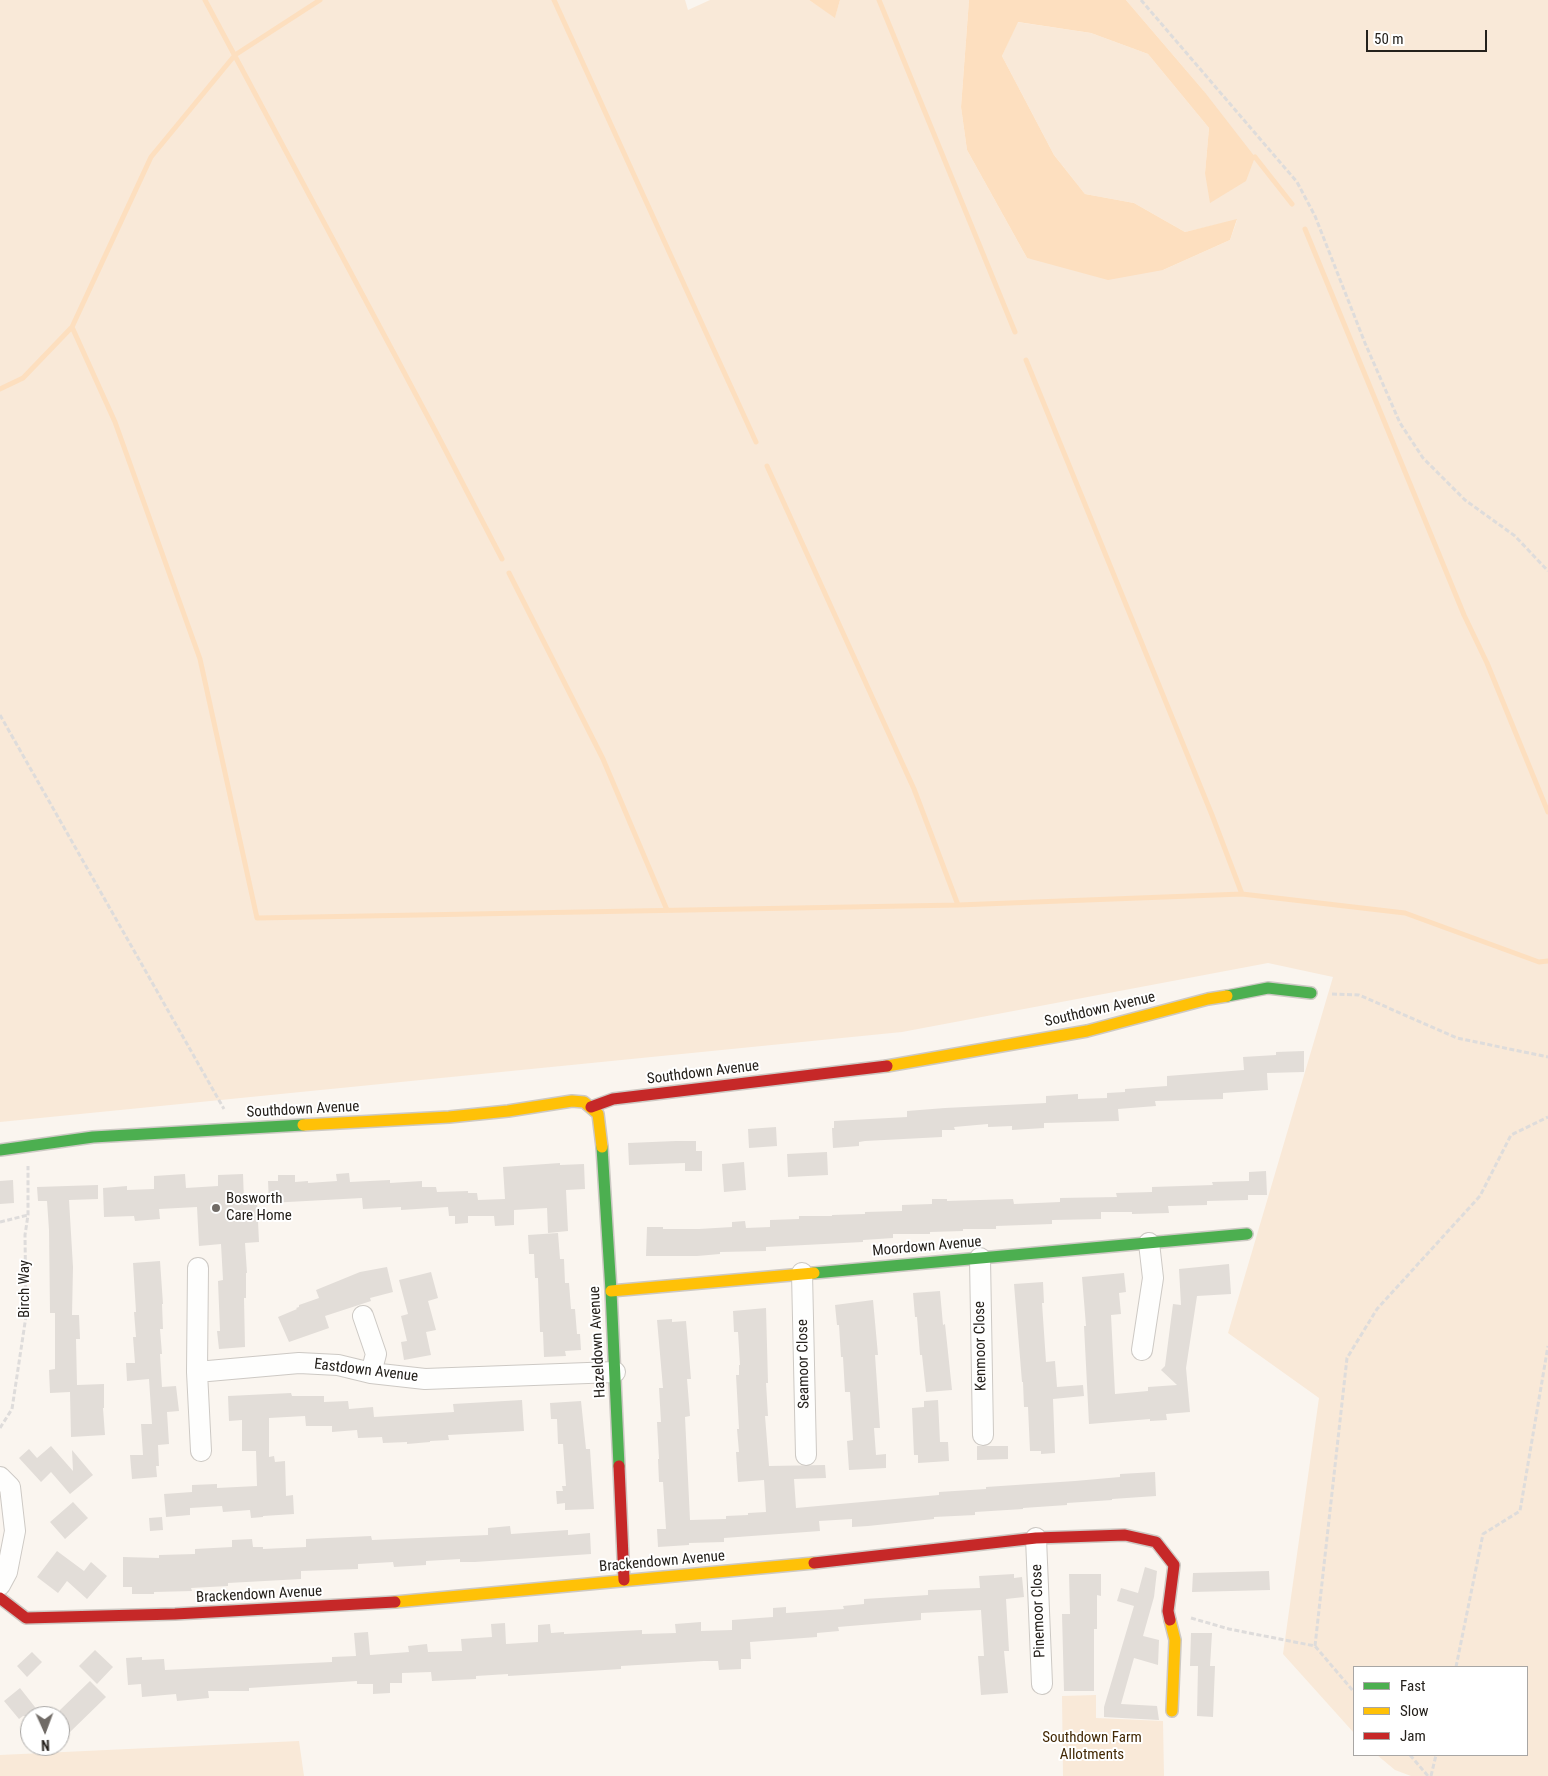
<!DOCTYPE html>
<style>
body{margin:0}
#map{position:relative;width:1548px;height:1776px;overflow:hidden;background:#faf5ef;font-family:"Roboto Condensed",sans-serif}
canvas{display:block}
.legend{position:absolute;left:1353px;top:1666px;width:175px;height:90px;box-sizing:border-box;background:#fff;border:1px solid #a8a6a4;margin:0;padding:6px 9px;list-style:none;font-size:15px;color:#25211c}
.legend li{display:flex;align-items:center;gap:10px;height:25px}
.legend b{width:25px;border:1px solid #a8a6a4}
.north{position:absolute;left:20px;top:1706px;width:50px;height:50px;box-sizing:border-box;background:#fff;border:1px solid #a8a6a4;border-radius:50%;rotate:178deg;font-size:14px;font-weight:700;line-height:20px;text-align:center;color:#25211c}
.north::after{content:'';display:block;margin:auto;width:18px;height:22px;background:#706b66;clip-path:polygon(50% 0,100% 100%,50% 72%,0 100%)}
.scale{position:absolute;left:1366px;top:30px;width:121px;height:22px;box-sizing:border-box;border:2px solid #25211c;border-top:0;padding-left:6px;font-size:15px;line-height:18px;white-space:nowrap;color:#25211c;-webkit-text-stroke:4px #fff;paint-order:stroke}
</style>
<div id="map">
<canvas width="1548" height="1776"></canvas>
<ul class="legend">
<li><b style="height:6px;background:#4caf50"></b>Fast</li>
<li><b style="height:6px;background:#ffc107"></b>Slow</li>
<li><b style="height:6px;background:#c62828"></b>Jam</li>
</ul>
<div class="north">N</div>
<div class="scale">50 m</div>
</div>
<script>
const c = document.querySelector('canvas').getContext('2d');
c.lineJoin = 'round';
function paint(path, color) { c.fillStyle = color; c.fill(path, 'evenodd'); }
const poly = rows => new Path2D(rows.map(r => 'M' + r).join(''));
function strokePath(path, color, width, dash) { c.strokeStyle = color; c.lineWidth = width; c.lineCap = dash ? 'butt' : 'round'; c.setLineDash(dash || []); c.stroke(path); }
function write(font, color, halo, rows, align = 'center') {
  c.font = font + ' "Roboto Condensed",sans-serif'; c.lineWidth = 4; c.setLineDash([]); c.textBaseline = 'middle'; c.strokeStyle = halo; c.fillStyle = color; for (const [text, x, y, turn = 0] of rows) {
    c.save(); c.translate(x, y); c.rotate((+turn || 0) * Math.PI / 180); c.textAlign = isNaN(turn) ? turn : align; if (halo) c.strokeText(text, 0, 0); c.fillText(text, 0, 0); c.restore();
  }
}
const green = poly([
 [0,0,685,0,688,10,710,0,809,0,835,17,840,0,969,0,961,107,967,150,1027,258,1163,270,1230,240,1237,220,1185,232,1134,203,1085,194,1054,155,1002,56,1017,22,1091,33,1148,54,1209,128,1205,173,1246,181,1203,90,1126,0,1548,0,1548,1776,1411,1776,1395,1770,1377,1755,1527,1755,1527,1667,1354,1667,1354,1733,1283,1654,1319,1398,1228,1333,1333,977,1268,963,902,1032,0,1122],
 [1096,1695,1096,1718,1163,1721,1164,1776,1063,1776,1062,1696],
 [299,1741,304,1776,0,1776,0,1755]
]);
const water = poly([
 [809,0,840,0,835,18],
 [969,0,1126,0,1203,90,1255,157,1246,181,1210,203,1205,173,1209,128,1148,54,1091,33,1018,22,1002,56,1054,155,1085,194,1134,203,1185,232,1237,219,1230,240,1163,270,1108,280,1027,258,967,150,961,107]
]);
const stream = poly([
 [205,0,436,432,502,559],
 [554,0,756,442],
 [879,0,1015,332],
 [1255,157,1292,204],
 [1305,229,1464,615,1487,663,1548,812],
 [72,327,115,422,200,659,257,918,958,905,1242,894,1405,913,1539,962,1548,961],
 [1026,360,1212,815,1242,894],
 [0,389,23,378,72,327,151,157,235,55,320,0],
 [767,466,914,789,958,905],
 [509,573,603,759,667,910]
]);
const building = poly([
 [1304,1051,1304,1072,1267,1073,1268,1090,1223,1093,1223,1099,1155,1101,1156,1106,1118,1109,1119,1121,1044,1123,1044,1128,1012,1130,1012,1126,988,1127,988,1124,954,1127,955,1130,942,1130,942,1137,865,1141,859,1142,859,1146,833,1148,832,1128,834,1128,834,1121,907,1117,907,1111,945,1108,1046,1103,1046,1096,1078,1094,1078,1099,1107,1098,1107,1093,1125,1092,1125,1089,1167,1086,1167,1076,1244,1070,1243,1057,1276,1055,1276,1052],
 [776,1127,777,1146,749,1148,748,1129],
 [676,1141,696,1141,696,1151,702,1151,702,1171,685,1171,685,1163,629,1165,628,1143],
 [827,1152,828,1175,788,1177,787,1154],
 [744,1162,746,1190,724,1192,722,1164],
 [560,1163,560,1165,584,1164,585,1189,566,1190,568,1231,548,1233,547,1208,514,1210,514,1225,495,1226,494,1216,468,1216,468,1223,455,1224,455,1216,449,1216,448,1207,401,1210,401,1207,363,1209,362,1198,269,1203,268,1181,278,1181,278,1175,295,1175,295,1182,308,1181,308,1183,337,1181,336,1174,349,1173,350,1182,390,1180,390,1183,422,1181,422,1187,436,1187,437,1192,468,1191,468,1193,477,1193,478,1200,505,1199,503,1167],
 [1266,1171,1267,1195,1248,1195,1248,1200,1207,1201,1207,1205,1168,1206,1169,1213,1132,1214,1132,1212,1101,1212,1101,1219,1052,1220,1052,1224,996,1226,996,1229,963,1229,963,1231,930,1232,930,1234,893,1234,893,1238,863,1240,863,1242,766,1247,766,1251,720,1252,720,1254,697,1256,646,1256,647,1227,663,1227,663,1229,699,1229,732,1227,732,1222,745,1221,746,1228,770,1227,770,1220,799,1219,799,1216,832,1216,832,1215,865,1214,865,1212,902,1211,902,1205,932,1204,932,1199,947,1199,947,1201,1013,1199,1014,1204,1060,1202,1060,1198,1117,1197,1116,1193,1152,1192,1152,1187,1213,1185,1212,1182,1249,1181,1249,1172],
 [185,1174,186,1188,218,1186,218,1175,243,1174,244,1201,257,1200,259,1242,245,1243,247,1273,246,1273,246,1298,244,1298,245,1347,219,1349,217,1331,220,1331,218,1281,223,1280,221,1244,199,1246,197,1207,159,1209,160,1219,135,1221,134,1216,104,1217,103,1188,127,1186,127,1190,154,1189,154,1176],
 [13,1180,14,1203,0,1204,0,1181],
 [98,1185,98,1199,69,1200,73,1267,72,1315,79,1315,80,1339,76,1339,77,1385,104,1384,104,1408,103,1408,105,1435,71,1437,70,1392,50,1393,49,1370,55,1369,55,1313,50,1313,49,1230,47,1201,38,1201,37,1187],
 [558,1233,560,1259,564,1259,565,1283,569,1283,571,1309,575,1309,577,1334,580,1334,581,1350,565,1351,566,1356,544,1357,543,1332,540,1332,538,1278,535,1278,534,1254,529,1254,528,1235],
 [160,1261,163,1304,162,1304,163,1329,160,1329,162,1354,160,1354,162,1387,176,1386,179,1411,167,1412,169,1444,158,1445,159,1466,156,1466,157,1477,132,1479,130,1455,143,1455,141,1424,152,1424,149,1379,127,1381,126,1363,135,1363,133,1337,136,1337,134,1312,136,1312,133,1263],
 [1229,1264,1231,1294,1197,1296,1186,1368,1190,1412,1166,1414,1167,1420,1150,1421,1150,1419,1089,1424,1084,1326,1086,1326,1082,1277,1124,1273,1126,1292,1119,1293,1121,1314,1111,1315,1115,1394,1148,1391,1148,1387,1177,1385,1161,1370,1165,1366,1173,1304,1181,1305,1179,1269],
 [387,1267,393,1292,370,1298,371,1301,325,1316,329,1328,289,1342,278,1317,297,1309,296,1308,299,1307,299,1305,319,1298,316,1290,360,1272],
 [431,1272,438,1298,428,1301,436,1330,426,1332,431,1355,404,1360,401,1342,407,1341,401,1316,408,1314,399,1280],
 [1043,1282,1044,1303,1042,1303,1046,1362,1055,1361,1057,1387,1083,1385,1084,1396,1053,1399,1055,1453,1041,1454,1041,1451,1030,1451,1028,1407,1024,1407,1023,1382,1022,1382,1014,1284],
 [940,1291,943,1325,945,1324,952,1390,926,1392,922,1355,920,1355,917,1317,915,1317,913,1293],
 [873,1300,878,1355,875,1355,880,1428,874,1428,876,1455,886,1454,886,1468,849,1470,847,1441,853,1440,850,1392,845,1392,843,1357,841,1357,839,1325,837,1325,835,1305],
 [766,1308,768,1383,766,1383,768,1416,765,1416,769,1466,825,1465,826,1478,794,1479,796,1508,939,1495,939,1492,986,1489,986,1487,1075,1481,1120,1477,1120,1474,1155,1472,1156,1496,1112,1499,1112,1500,1067,1503,1067,1505,1023,1508,1023,1509,975,1512,975,1515,934,1517,934,1519,868,1526,852,1527,852,1519,819,1521,820,1531,724,1538,724,1542,689,1543,689,1545,658,1547,657,1529,666,1529,663,1482,659,1482,658,1459,659,1459,657,1422,661,1422,659,1388,663,1388,657,1320,672,1319,672,1322,686,1321,691,1379,687,1379,690,1416,685,1417,690,1520,726,1519,726,1516,748,1515,748,1513,766,1512,764,1480,738,1482,736,1452,739,1452,737,1429,739,1429,736,1375,739,1375,739,1365,740,1365,738,1332,734,1332,733,1311],
 [291,1393,292,1396,324,1396,324,1402,348,1401,349,1409,373,1407,374,1417,454,1412,453,1404,522,1400,524,1431,448,1435,449,1440,430,1441,430,1442,407,1444,407,1442,383,1443,382,1437,358,1438,357,1430,332,1432,332,1426,306,1426,305,1416,269,1418,269,1457,274,1456,275,1462,285,1461,286,1496,293,1495,294,1514,263,1516,263,1517,251,1518,250,1510,223,1512,222,1506,190,1508,190,1515,166,1517,164,1494,192,1492,192,1485,217,1484,217,1488,257,1486,256,1451,242,1451,242,1420,229,1421,228,1396],
 [938,1400,940,1442,948,1442,949,1461,918,1463,918,1455,914,1455,912,1408,924,1407,924,1401],
 [581,1401,586,1449,590,1449,594,1509,565,1510,565,1503,557,1504,556,1491,563,1491,562,1486,566,1486,563,1444,558,1444,557,1419,551,1419,550,1403],
 [51,1446,73,1471,72,1450,93,1475,70,1494,51,1472,41,1482,19,1458,29,1449,37,1458],
 [977,1446,1008,1446,1008,1459,977,1460],
 [73,1502,88,1518,65,1539,50,1522],
 [162,1517,163,1530,150,1531,149,1518],
 [510,1526,511,1534,568,1530,568,1535,590,1533,591,1554,475,1562,460,1562,460,1559,426,1561,426,1565,394,1567,393,1562,358,1564,358,1569,301,1571,301,1579,228,1583,228,1586,191,1588,192,1591,154,1592,154,1594,132,1594,132,1587,123,1587,123,1557,159,1558,159,1555,195,1554,195,1549,232,1547,232,1540,252,1539,253,1547,263,1547,263,1549,306,1547,306,1539,371,1536,372,1540,488,1535,488,1528],
 [57,1551,84,1571,91,1562,107,1576,87,1599,67,1581,58,1593,37,1577],
 [1145,1567,1157,1571,1154,1597,1143,1636,1159,1640,1158,1665,1134,1658,1121,1704,1157,1706,1159,1720,1104,1717,1104,1707,1134,1606,1117,1601,1121,1588,1138,1593],
 [1269,1571,1270,1590,1192,1592,1193,1573],
 [1014,1574,1014,1578,1022,1577,1024,1597,1006,1599,1009,1651,1004,1651,1008,1693,981,1695,978,1656,984,1656,981,1610,921,1613,921,1620,838,1627,839,1631,817,1633,817,1637,750,1642,751,1659,741,1659,741,1669,719,1670,718,1661,704,1661,621,1666,621,1669,508,1676,508,1674,476,1676,476,1679,432,1681,431,1672,402,1673,402,1683,390,1683,390,1693,373,1694,373,1684,357,1684,357,1681,249,1688,249,1691,208,1691,209,1698,177,1701,176,1694,142,1697,141,1684,128,1685,126,1658,142,1657,142,1660,164,1659,165,1670,332,1662,332,1657,356,1656,354,1633,368,1632,370,1655,409,1652,408,1646,427,1644,428,1652,462,1651,461,1639,492,1637,491,1624,505,1623,506,1644,538,1642,538,1625,550,1624,551,1633,564,1632,564,1634,642,1630,642,1634,676,1633,675,1624,701,1622,701,1631,732,1630,732,1620,773,1617,773,1608,786,1607,786,1613,844,1609,843,1606,864,1604,864,1599,928,1595,928,1590,980,1588,979,1576],
 [1069,1574,1101,1574,1101,1596,1097,1595,1097,1629,1094,1629,1094,1691,1064,1691,1062,1614,1070,1614],
 [1191,1633,1212,1633,1210,1666,1215,1666,1213,1717,1197,1716,1198,1666,1190,1666],
 [95,1650,113,1667,97,1684,79,1666],
 [32,1652,42,1662,27,1677,17,1666],
 [90,1681,106,1697,68,1734,60,1726,60,1710],
 [20,1688,42,1716,23,1716,19,1719,4,1701]
]);
const path = poly([
 [1141,0,1297,182,1315,216,1365,343,1400,423,1423,458,1465,500,1515,536,1548,571],
 [0,715,224,1109],
 [1332,994,1359,995,1457,1038,1548,1057],
 [0,1222,28,1215],
 [0,1428,12,1409,26,1316,25,1235,28,1215,28,1166],
 [1191,1618,1229,1629,1315,1646,1354,1692],
 [1315,1646,1347,1358,1377,1309,1480,1196,1511,1135,1548,1117],
 [1456,1667,1483,1534,1520,1511,1548,1346],
 [1410,1755,1428,1776],
 [1431,1776,1436,1755]
]);
const street = poly([
 [980,1258,983,1435],
 [802,1273,806,1455],
 [363,1316,376,1354,371,1373],
 [1142,1350,1153,1278,1149,1243],
 [197,1372,198,1268],
 [201,1451,197,1372,299,1363,338,1365,371,1373,425,1379,615,1372],
 [0,1477,10,1487,15,1531,7,1572,0,1585],
 [1036,1538,1042,1684]
]);
const fast = poly([
 [1227,996,1268,988,1311,993],
 [602,1147,611,1291,619,1466],
 [0,1150,93,1137,303,1125],
 [814,1273,1247,1234]
]);
const slow = poly([
 [887,1066,1087,1031,1208,999,1227,996],
 [303,1125,449,1117,508,1111,572,1101,584,1102,598,1114,602,1147],
 [611,1291,814,1273],
 [395,1602,814,1563],
 [1170,1620,1175,1640,1172,1711]
]);
const jam = poly([
 [591,1107,613,1099,887,1066],
 [619,1466,624,1580],
 [814,1563,1036,1538,1125,1535,1156,1542,1174,1565,1168,1611,1170,1620],
 [0,1598,26,1618,175,1614,395,1602]
]);
const markers = [
 [216,1208,5,"#706b66"]
];
const streetNames = [
 ["Southdown Avenue",1100,1010,-13],
 ["Southdown Avenue",703,1073,-7],
 ["Southdown Avenue",303,1110,-3],
 ["Moordown Avenue",927,1247,-5],
 ["Birch Way",25,1289,-90],
 ["Hazeldown Avenue",598,1342,-93],
 ["Kenmoor Close",981,1346,-91],
 ["Seamoor Close",804,1364,-91],
 ["Eastdown Avenue",366,1371,7],
 ["Brackendown Avenue",662,1562,-5],
 ["Brackendown Avenue",259,1595,-3],
 ["Pinemoor Close",1039,1611,-92]
];
const poiNames = [
 ["Bosworth",226,1199],
 ["Care Home",226,1216]
];
const parkNames = [
 ["Southdown Farm",1092,1738],
 ["Allotments",1092,1755]
];
paint(green, '#f9e9d8');
paint(water, '#fddfbf');
strokePath(stream, '#fddfbf', 5);
paint(building, '#e2ddd8');
strokePath(street, '#cdc9c4', 22);
strokePath(fast, '#cdc9c4', 14);
strokePath(slow, '#cdc9c4', 14);
strokePath(jam, '#cdc9c4', 14);
strokePath(path, '#dedcdb', 3, [5, 2.5]);
strokePath(street, '#fefefd', 20);
strokePath(fast, '#4caf50', 11);
strokePath(slow, '#ffc107', 11);
strokePath(jam, '#c62828', 11);
for (const [x, y, r, color] of markers) { const dot = new Path2D(); dot.arc(x, y, r, 0, 2 * Math.PI); c.fillStyle = color; c.fill(dot); strokePath(dot, '#fff', 2); }
write('15px', '#25211c', '#fff', streetNames);
write('15px', '#25211c', '#fff', poiNames, 'left');
write('15px', '#432905', '#fff', parkNames);
</script>
